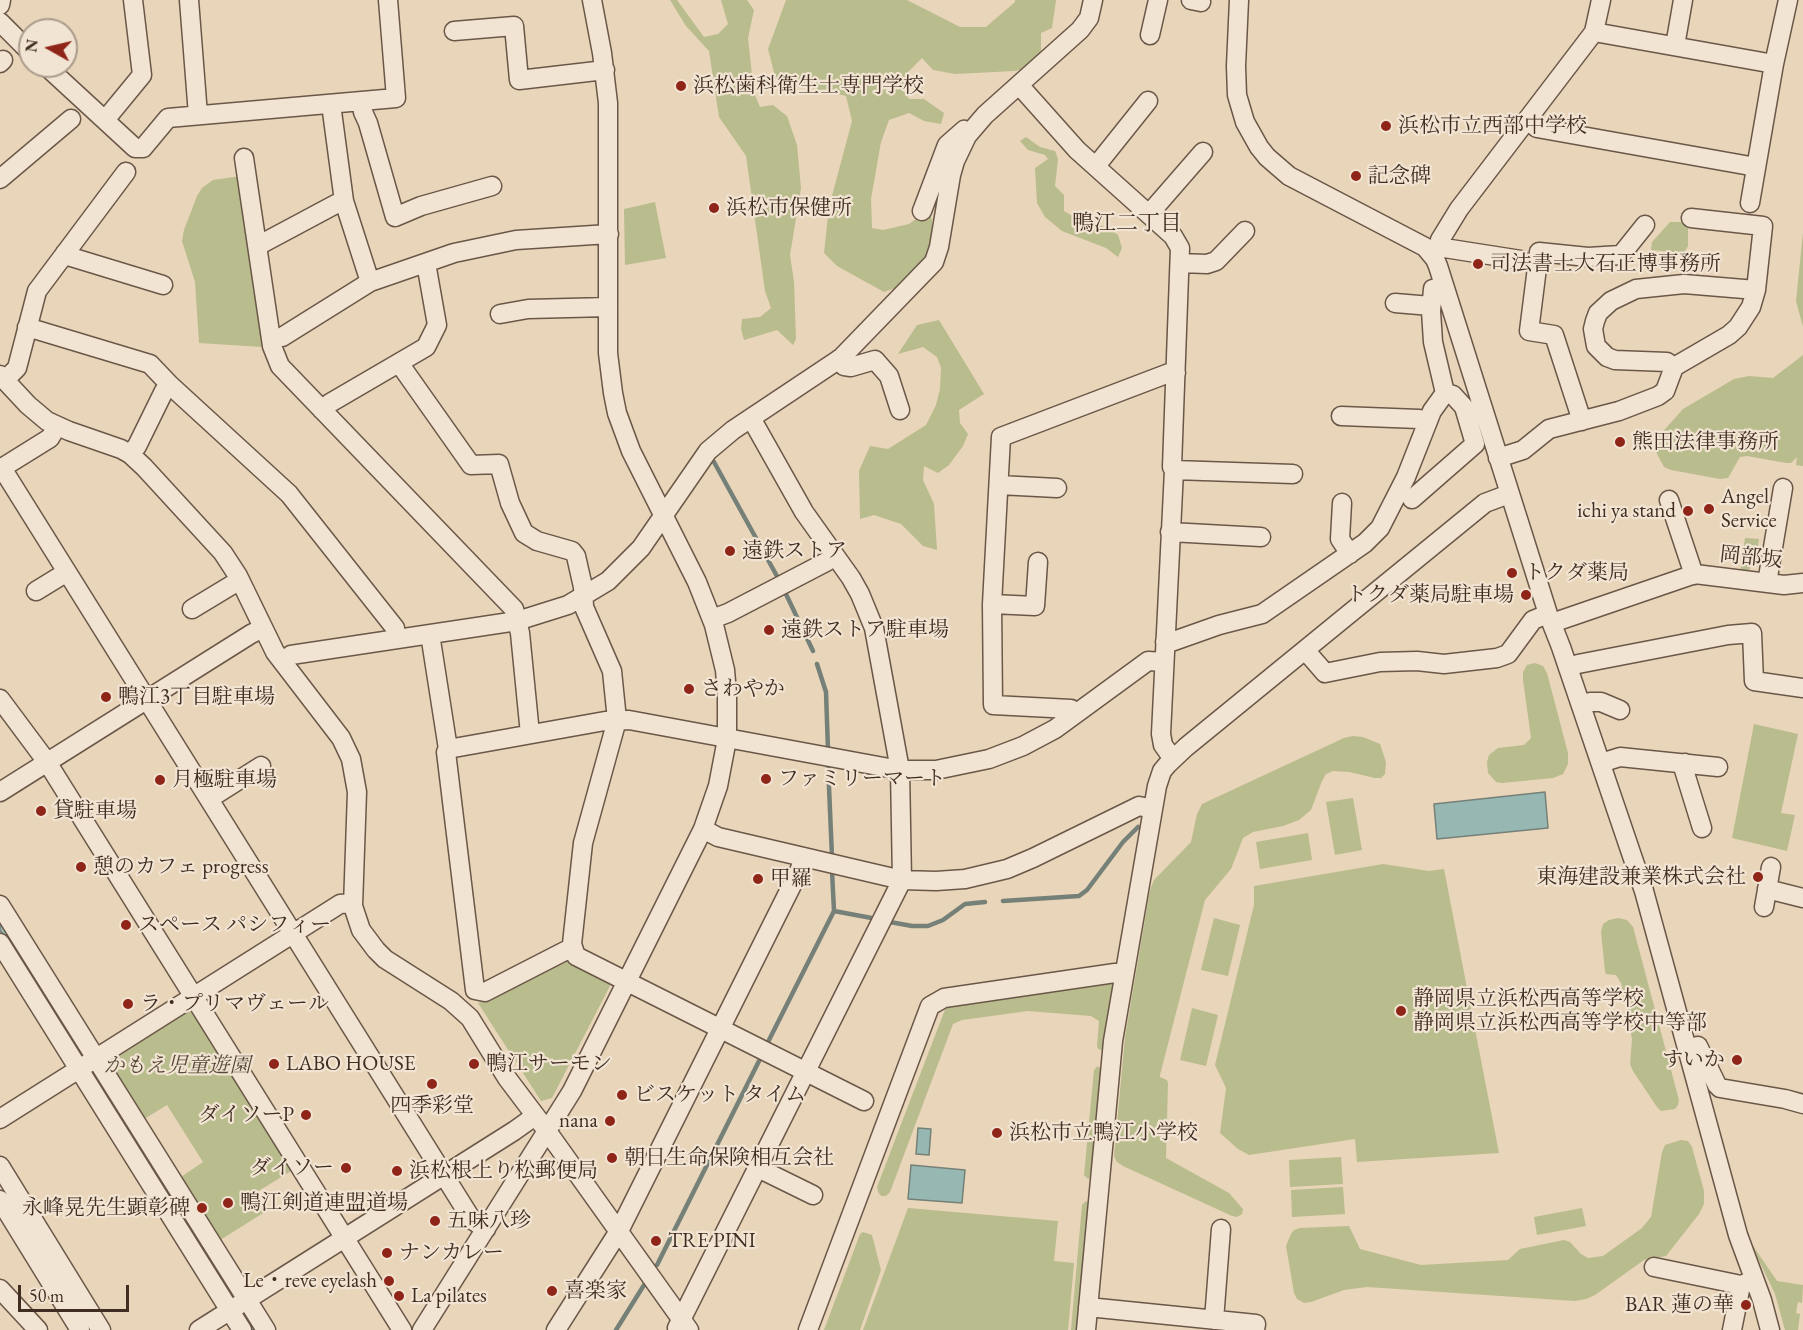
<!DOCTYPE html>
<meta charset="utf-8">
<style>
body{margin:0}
#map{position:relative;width:1803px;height:1330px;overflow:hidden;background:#e9d5b9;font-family:"EB Garamond",serif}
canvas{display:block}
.north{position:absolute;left:18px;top:18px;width:60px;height:60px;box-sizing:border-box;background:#f1e4d2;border:2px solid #ab9b8c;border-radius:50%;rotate:278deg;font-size:16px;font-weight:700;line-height:24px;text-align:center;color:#412d22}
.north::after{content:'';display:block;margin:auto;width:21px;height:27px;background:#8f2418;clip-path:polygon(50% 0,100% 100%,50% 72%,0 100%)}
.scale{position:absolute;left:18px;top:1285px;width:111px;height:27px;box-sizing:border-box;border:3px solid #412d22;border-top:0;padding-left:8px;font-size:18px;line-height:21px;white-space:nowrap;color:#412d22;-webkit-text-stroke:4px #f1e4d2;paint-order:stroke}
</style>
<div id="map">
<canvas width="1803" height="1330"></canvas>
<div class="north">N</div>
<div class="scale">50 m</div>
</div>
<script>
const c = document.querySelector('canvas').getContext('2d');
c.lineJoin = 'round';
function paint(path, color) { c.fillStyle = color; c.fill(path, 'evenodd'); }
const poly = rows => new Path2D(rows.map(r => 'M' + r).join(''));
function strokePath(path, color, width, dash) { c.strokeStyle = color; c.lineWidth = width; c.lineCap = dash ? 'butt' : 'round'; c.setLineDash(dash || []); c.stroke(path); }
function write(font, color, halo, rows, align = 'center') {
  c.font = font + ' "EB Garamond","Noto Serif JP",serif'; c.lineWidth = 4.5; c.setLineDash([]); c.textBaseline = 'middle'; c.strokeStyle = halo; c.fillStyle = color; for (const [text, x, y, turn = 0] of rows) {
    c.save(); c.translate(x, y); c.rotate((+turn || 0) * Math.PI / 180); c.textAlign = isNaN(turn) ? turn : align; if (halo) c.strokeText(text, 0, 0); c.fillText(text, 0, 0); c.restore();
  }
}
const green = poly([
 [670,0,677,0,704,37,718,34,728,24,721,0,747,0,754,10,748,38,754,93,760,107,773,105,787,116,797,145,801,188,790,255,794,282,796,339,793,345,777,330,744,340,741,329,742,319,760,317,771,308,765,291,746,156,719,117,709,51,686,26],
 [786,0,907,0,960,27,986,27,1015,2,1015,0,1056,0,1052,28,1041,33,1041,53,1029,68,1014,71,955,74,933,70,922,58,908,72,902,88,909,99,924,99,944,113,941,124,924,121,909,113,889,120,881,142,871,199,872,228,883,230,909,224,929,210,932,220,932,258,895,288,884,292,837,266,824,253,829,207,852,121,846,96,776,80,768,49],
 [1026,137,1040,147,1055,151,1058,159,1055,186,1064,195,1064,211,1076,218,1108,228,1118,235,1122,248,1118,257,1106,248,1062,231,1045,217,1037,203,1035,168,1048,159,1045,155,1028,150,1020,141],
 [241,176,262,320,262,347,199,343,195,282,182,241,184,230,197,196,202,188,213,180],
 [655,202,666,258,625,265,624,209],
 [1670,222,1683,222,1688,226,1688,246,1684,253,1651,250,1652,242],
 [1803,232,1803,327,1796,301],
 [939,320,984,394,959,410,960,423,968,434,963,446,949,465,938,473,924,466,923,480,934,504,937,550,923,546,901,524,874,515,860,519,859,471,870,446,888,449,926,425,936,405,940,389,941,368,937,357,923,347,898,354,917,325],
 [1803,355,1803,466,1796,465,1797,457,1791,463,1786,463,1747,456,1740,457,1728,478,1720,479,1671,470,1664,467,1656,452,1656,444,1659,436,1683,409,1734,379,1749,376,1773,378],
 [1745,538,1759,539,1756,559,1751,559,1749,574,1740,573],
 [1535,663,1543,666,1547,673,1568,753,1568,764,1563,774,1553,778,1502,783,1496,782,1488,773,1487,762,1489,755,1498,748,1524,745,1531,738,1523,680,1523,672,1527,665],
 [1754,724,1798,734,1781,813,1795,815,1787,851,1732,838],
 [1353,736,1363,737,1380,744,1386,762,1385,774,1381,778,1375,778,1349,772,1333,771,1326,774,1322,781,1311,810,1299,820,1283,826,1253,832,1243,838,1231,869,1205,900,1160,1075,1160,1077,1167,1080,1168,1083,1166,1158,1229,1193,1243,1209,1242,1214,1237,1217,1232,1216,1123,1166,1117,1162,1114,1156,1125,1037,1150,890,1154,880,1191,842,1197,814,1202,804,1344,738],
 [1353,798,1362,850,1335,855,1326,802],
 [1308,833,1312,860,1260,869,1256,842],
 [1383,864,1429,871,1444,869,1499,1153,1357,1162,1355,1139,1249,1155,1238,1149,1220,1133,1226,1088,1215,1065,1254,905,1254,886],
 [1214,918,1240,925,1228,976,1201,970],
 [1618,918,1627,920,1633,927,1679,1100,1678,1105,1675,1109,1661,1111,1657,1107,1633,1071,1630,1064,1632,1039,1621,983,1616,975,1606,974,1605,971,1601,932,1603,924,1609,920],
 [573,959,612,982,552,1098,541,1101,478,1003],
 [1113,982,1103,1050,1098,1049,1097,1046,1099,1021,1091,1016,1028,1011,962,1020,953,1024,890,1192,886,1196,881,1196,878,1192,877,1187,946,1007,950,1004],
 [1192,1008,1218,1015,1206,1066,1180,1060],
 [189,1011,192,1012,291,1171,257,1192,268,1210,217,1242,178,1179,203,1162,167,1105,141,1121,108,1063],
 [1098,1066,1102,1070,1092,1175,1088,1179,1084,1175,1094,1070],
 [1681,1140,1688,1141,1692,1147,1704,1191,1704,1204,1699,1214,1666,1256,1644,1260,1595,1295,1586,1299,1575,1301,1367,1287,1344,1290,1311,1302,1304,1303,1297,1299,1294,1293,1286,1246,1291,1234,1294,1230,1300,1228,1349,1226,1360,1249,1421,1265,1508,1260,1520,1249,1564,1240,1570,1242,1581,1254,1588,1258,1603,1256,1642,1228,1651,1217,1662,1152,1665,1145],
 [1341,1157,1343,1184,1290,1187,1289,1160],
 [1343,1187,1345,1214,1292,1217,1291,1190],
 [1086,1201,1090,1205,1078,1330,1071,1330,1082,1205],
 [908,1208,1058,1221,1054,1261,1074,1263,1068,1330,863,1330],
 [1582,1208,1586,1226,1537,1235,1534,1217],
 [863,1232,872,1235,881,1270,860,1330,824,1330,860,1234],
 [1749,1240,1777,1281,1803,1285,1802,1303,1798,1302,1796,1313,1800,1314,1798,1330,1785,1330,1775,1294]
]);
const water = poly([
 [1545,792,1548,828,1437,839,1434,804,1545,792],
 [0,917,258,1330,250,1330,0,930,0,917],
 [918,1128,931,1129,929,1155,916,1154,918,1128],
 [911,1165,965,1170,962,1203,908,1199,911,1165]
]);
const stream = poly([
 [714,462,778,578],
 [785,592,813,651],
 [817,664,826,692,828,750],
 [828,764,832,857],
 [1003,901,1079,896,1087,890,1123,842,1138,827],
 [834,911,877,919],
 [890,922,912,926,928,926,943,920,965,904,985,902],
 [767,1044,834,911,832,871],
 [657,1265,759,1061],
 [616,1330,644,1285]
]);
const minor = poly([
 [189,0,198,115],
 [1191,0,1201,2],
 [1239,0,1236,66,1237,95,1245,122,1259,147,1267,157,1289,176,1425,247,1435,259,1438,266,1548,614,1561,647,1644,891,1738,1235,1762,1300,1770,1330],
 [0,5,1,0],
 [0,22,30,52],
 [454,31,514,26,519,80,605,70],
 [1594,32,1774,64],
 [1150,35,1158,0],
 [1675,46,1683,0],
 [0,63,3,60],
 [46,66,135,148,143,148,168,118,396,98,388,0],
 [1019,85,1077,150,1173,236,1180,248,1172,467,1174,470,1161,734,1163,745,1173,759],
 [362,101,363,112,368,123,395,217,421,206,492,186],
 [331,104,344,201,370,282],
 [105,120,142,75,133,0],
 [1528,121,1537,128,1756,167],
 [244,158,272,346,280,366,514,609,520,633,530,734],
 [1096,166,1148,101],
 [0,179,71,119],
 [1750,203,1774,64,1788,0],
 [922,211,947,145,964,130,968,132],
 [1149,214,1203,152],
 [257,244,263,243,336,204,344,201],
 [1438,247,1521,260],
 [65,253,71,257,163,285],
 [1434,258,1440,240,1459,209,1594,32,1601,0],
 [1180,263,1207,264,1216,261,1245,231],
 [1395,303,1431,306],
 [500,314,528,309,608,307],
 [27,327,150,364,170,385,289,494,395,628,396,639],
 [271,339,282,337,370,282,454,253,516,240,609,234],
 [839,359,844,366,851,367,875,360,889,376,900,410],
 [399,363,471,465,499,464,510,503,524,533,537,541,572,551,576,556,583,587,584,607,612,671,617,720,583,843,572,944,576,956,864,1101],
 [1674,367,1729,335,1738,327,1751,307,1756,290,1763,226,1691,218],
 [0,375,28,405,47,421,69,431,121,449,130,454,144,467,223,553,238,576,275,652,341,738,351,759,357,792,353,906,361,930,376,950,385,959,451,1001,470,1018,507,1078,547,1131,689,1330],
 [5,380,17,368,37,291,126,172],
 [322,410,330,403,426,347,437,325,426,263],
 [1341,416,1419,419,1427,423],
 [1582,421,1554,335,1529,331,1539,252,1588,257,1621,255,1645,225],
 [130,454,137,446,164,391,170,385],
 [1498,458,1523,450,1549,429,1619,411,1658,396,1665,391,1674,367,1667,362,1615,360,1607,357,1596,346,1593,329,1595,321,1598,313,1611,301,1636,289,1684,284,1756,290],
 [2,468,472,1220,486,1229],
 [0,469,50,438,57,426],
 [1174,470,1293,474],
 [999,485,1057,488],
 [1412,499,1475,444,1464,407,1453,395,1445,393],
 [1669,500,1694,575],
 [1342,503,1340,539,1350,554],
 [1170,532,1261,537],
 [1767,583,1783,488],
 [36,591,67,572],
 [992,604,1035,606,1038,562],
 [192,609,240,580],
 [712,619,728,613,826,562,835,556],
 [1552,623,1695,574,1784,585,1803,583],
 [430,634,448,749,446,752,475,990,485,992,565,951,573,950],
 [1165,642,1171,642,1219,625,1262,614,1365,543,1380,528,1406,477,1432,411,1445,393,1433,342,1431,311,1433,289,1444,286],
 [1305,650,1325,673,1380,662,1417,661,1444,664,1497,658,1508,654,1533,620,1548,614],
 [283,662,291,655,517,621,568,605,608,581,641,548,708,451,733,430,841,358,934,262,939,247,951,175,955,161,967,136,985,115,1080,30,1089,18,1093,0],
 [1568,668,1578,664,1728,635,1752,633,1754,681,1803,688],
 [0,699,47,762,402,1330],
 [1581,705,1590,702,1601,702,1620,710],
 [1075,714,1071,709,993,705,992,604,1001,437,1169,373,1176,373],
 [448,749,605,721,629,720,900,770,936,770,989,759,1023,746,1055,729,1148,661,1164,662],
 [1601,763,1620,757,1718,767],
 [1685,763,1684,770,1702,828],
 [0,792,251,634,263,628],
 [209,799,261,766],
 [703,829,718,837,902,880,936,881,965,879,1007,869,1033,858,1139,806,1153,809],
 [1767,889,1803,898],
 [0,905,266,1330],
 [1764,907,1771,867],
 [0,943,242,1330],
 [1687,1049,1698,1046,1717,1085,1720,1088,1785,1099,1803,1104],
 [0,1119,340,904,353,903],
 [0,1166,101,1330],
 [758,1168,813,1195],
 [0,1200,80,1330],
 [1654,1267,1741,1285],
 [0,1289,38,1330],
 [1088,1307,1256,1324,1255,1330],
 [1214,1320,1221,1229],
 [677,1328,902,880,900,770,874,628,860,594,851,578,804,512,751,418],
 [199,1330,514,1131,535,1116],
 [422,1330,572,1091,703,829,718,786,727,739,727,693,725,670,714,625,697,582,631,451,617,413,613,393,608,353,608,103,602,53,592,0],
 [556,1330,619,1231,800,869,803,857],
 [808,1330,930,1006,944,998,1115,973,1123,974],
 [1086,1330,1113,1041,1157,786,1162,771,1167,765,1186,747,1485,503,1509,494],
 [1732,1330,1741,1285,1752,1281]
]);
const markers = [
 [681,86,6,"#8f2418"],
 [1386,126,6,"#8f2418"],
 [1356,176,6,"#8f2418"],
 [714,208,6,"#8f2418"],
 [1478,264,6,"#8f2418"],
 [1620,442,6,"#8f2418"],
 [1709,509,6,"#8f2418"],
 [1688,511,6,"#8f2418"],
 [730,551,6,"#8f2418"],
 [1512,573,6,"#8f2418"],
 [1526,595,6,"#8f2418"],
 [769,630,6,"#8f2418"],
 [689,689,6,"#8f2418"],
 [106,697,6,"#8f2418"],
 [766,779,6,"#8f2418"],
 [160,780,6,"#8f2418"],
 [41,811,6,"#8f2418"],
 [81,867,6,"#8f2418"],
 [1758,877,6,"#8f2418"],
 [758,879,6,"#8f2418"],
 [126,925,6,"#8f2418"],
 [128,1004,6,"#8f2418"],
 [1401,1011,6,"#8f2418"],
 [1737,1060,6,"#8f2418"],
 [274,1064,6,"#8f2418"],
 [474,1064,6,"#8f2418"],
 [432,1084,6,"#8f2418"],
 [622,1095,6,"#8f2418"],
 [306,1115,6,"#8f2418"],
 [610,1121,6,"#8f2418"],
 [997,1133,6,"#8f2418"],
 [612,1158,6,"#8f2418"],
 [346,1168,6,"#8f2418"],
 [397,1171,6,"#8f2418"],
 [228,1203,6,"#8f2418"],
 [202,1208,6,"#8f2418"],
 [435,1221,6,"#8f2418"],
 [656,1241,6,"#8f2418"],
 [387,1253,6,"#8f2418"],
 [389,1281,6,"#8f2418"],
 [552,1291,6,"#8f2418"],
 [399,1296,6,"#8f2418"],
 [1746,1305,6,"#8f2418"]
];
const poiNames = [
 ["浜松歯科衛生士専門学校",693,86],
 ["浜松市立西部中学校",1398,126],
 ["記念碑",1368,176],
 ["浜松市保健所",726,208],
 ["司法書士大石正博事務所",1490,264],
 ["熊田法律事務所",1632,442],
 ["Angel",1721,497],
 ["Service",1721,521],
 ["ichi ya stand",1676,511,"right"],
 ["遠鉄ストア",742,551],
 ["トクダ薬局",1524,573],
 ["トクダ薬局駐車場",1514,595,"right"],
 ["遠鉄ストア駐車場",781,630],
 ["さわやか",701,689],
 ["鴨江3丁目駐車場",118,697],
 ["ファミリーマート",778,779],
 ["月極駐車場",172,780],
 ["貸駐車場",53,811],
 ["憩のカフェ progress",93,867],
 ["東海建設兼業株式会社",1746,877,"right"],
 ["甲羅",770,879],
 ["スペース パシフィー",138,925],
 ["静岡県立浜松西高等学校",1413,999],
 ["静岡県立浜松西高等学校中等部",1413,1023],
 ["ラ・プリマヴェール",140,1004],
 ["すいか",1725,1060,"right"],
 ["LABO HOUSE",286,1064],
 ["鴨江サーモン",486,1064],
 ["ビスケット タイム",634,1095],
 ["四季彩堂",432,1106,"center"],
 ["ダイソーP",294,1115,"right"],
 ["nana",598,1121,"right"],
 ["浜松市立鴨江小学校",1009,1133],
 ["朝日生命保険相互会社",624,1158],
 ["ダイソー",334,1168,"right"],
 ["浜松根上り松郵便局",409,1171],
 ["鴨江剣道連盟道場",240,1203],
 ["永峰晃先生顕彰碑",190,1208,"right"],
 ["五味八珍",447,1221],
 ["TRE PINI",668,1241],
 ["ナンカレー",399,1253],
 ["Le・reve eyelash",377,1281,"right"],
 ["喜楽家",564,1291],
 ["La pilates",411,1296],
 ["BAR 蓮の華",1734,1305,"right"]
];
const streetNames = [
 ["岡部坂",1751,558,6]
];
const parkNames = [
 ["かもえ児童遊園",177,1066]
];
const neighbourhoodNames = [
 ["鴨江二丁目",1127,224]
];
paint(green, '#b9bc8d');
paint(water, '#97b8b2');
strokePath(water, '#758078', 1.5);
strokePath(stream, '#758078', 4.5);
strokePath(minor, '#6b5748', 21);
strokePath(minor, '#f1e4d2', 18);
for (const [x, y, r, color] of markers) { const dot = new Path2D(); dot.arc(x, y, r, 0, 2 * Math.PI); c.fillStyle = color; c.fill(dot); strokePath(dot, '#f1e4d2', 2); }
write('21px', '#412d22', '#f1e4d2', poiNames, 'left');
write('21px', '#412d22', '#f1e4d2', streetNames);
write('italic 21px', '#594a37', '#f1e4d2', parkNames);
write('22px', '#412d22', '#f1e4d2', neighbourhoodNames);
</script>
